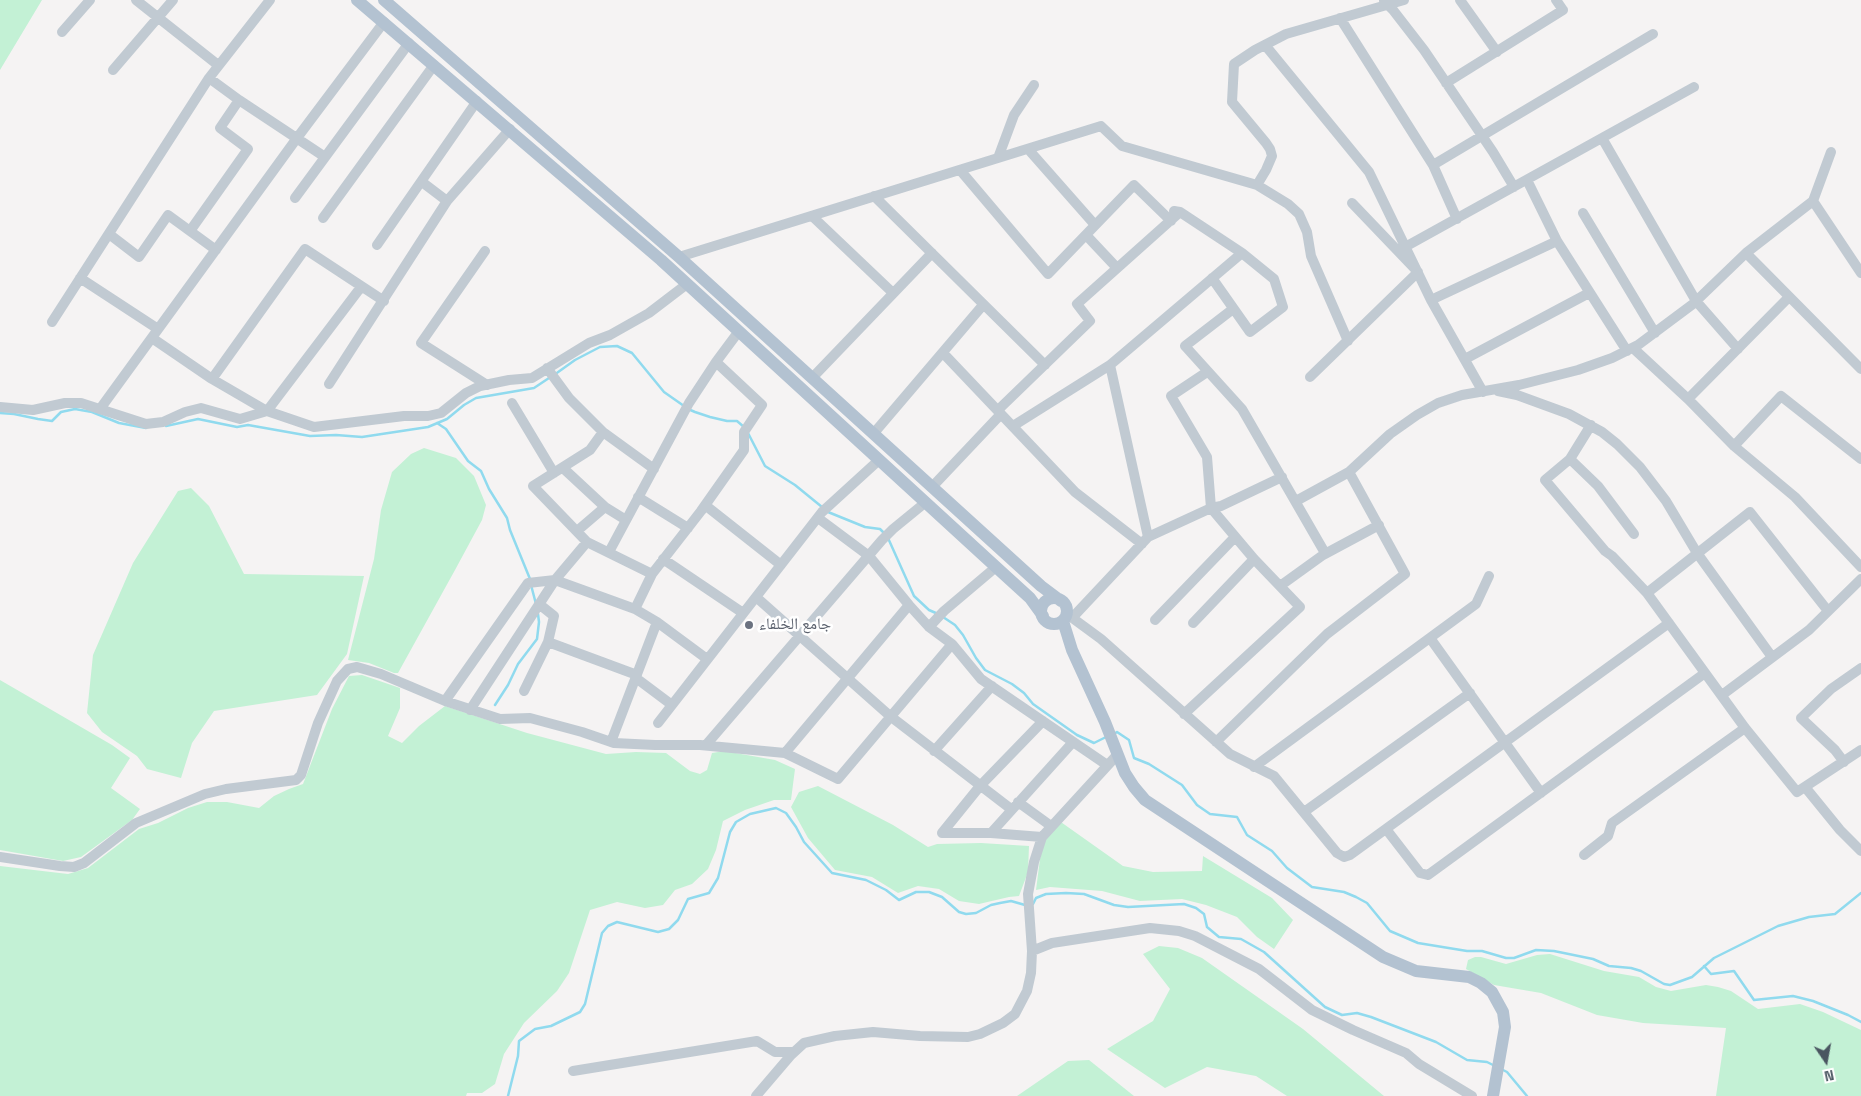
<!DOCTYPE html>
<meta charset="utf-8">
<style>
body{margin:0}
#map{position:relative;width:1861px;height:1096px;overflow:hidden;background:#f5f3f3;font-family:"Space Grotesk",sans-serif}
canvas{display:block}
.north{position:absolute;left:1801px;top:1036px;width:50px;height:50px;-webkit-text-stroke:4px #fff;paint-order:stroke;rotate:168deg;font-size:14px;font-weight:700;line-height:20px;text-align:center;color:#4a5661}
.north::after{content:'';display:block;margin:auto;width:18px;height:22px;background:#4a5661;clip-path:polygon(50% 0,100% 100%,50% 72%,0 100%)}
</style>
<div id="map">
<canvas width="1861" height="1096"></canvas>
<div class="north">N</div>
</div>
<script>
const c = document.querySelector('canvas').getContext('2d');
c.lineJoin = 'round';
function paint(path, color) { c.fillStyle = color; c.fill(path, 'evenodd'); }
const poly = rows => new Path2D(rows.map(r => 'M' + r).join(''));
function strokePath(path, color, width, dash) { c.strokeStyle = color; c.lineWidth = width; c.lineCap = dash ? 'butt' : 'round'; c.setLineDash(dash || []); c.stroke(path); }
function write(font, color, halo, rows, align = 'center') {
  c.font = font + ' "Space Grotesk","Noto Naskh Arabic",sans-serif'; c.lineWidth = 5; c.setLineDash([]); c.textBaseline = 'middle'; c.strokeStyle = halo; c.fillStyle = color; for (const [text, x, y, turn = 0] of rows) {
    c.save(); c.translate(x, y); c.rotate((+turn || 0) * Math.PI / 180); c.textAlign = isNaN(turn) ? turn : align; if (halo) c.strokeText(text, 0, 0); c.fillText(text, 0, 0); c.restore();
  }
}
const green = poly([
 [0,0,42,0,0,70],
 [424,448,456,458,474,476,486,505,482,520,455,570,398,673,394,673,369,663,348,660,374,559,381,510,392,472,411,454],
 [191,488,209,506,244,574,364,576,347,654,317,695,214,711,192,743,181,778,147,769,137,756,102,732,87,713,93,655,133,563,178,491],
 [362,675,400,688,400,708,388,736,402,743,419,726,445,706,527,733,606,754,636,752,666,753,690,771,700,774,707,770,712,753,724,751,775,760,795,769,791,800,774,800,745,810,723,821,716,850,708,869,692,884,675,890,663,905,645,908,617,902,590,910,569,973,557,991,524,1023,504,1054,495,1084,482,1093,467,1093,466,1096,0,1096,0,866,68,874,88,868,139,829,158,823,188,808,207,802,227,802,259,808,274,796,289,789,303,784,332,709,349,676],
 [0,680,112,745,130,758,111,788,140,809,132,820,81,857,63,861,0,850],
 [818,786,893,825,928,847,937,844,981,843,1029,846,1028,872,1019,896,1009,897,979,904,959,901,939,889,918,886,898,893,872,877,835,870,808,838,791,807,799,792],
 [1058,820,1123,866,1153,872,1202,871,1203,856,1272,898,1293,920,1274,949,1257,937,1237,917,1206,905,1182,899,1140,901,1102,891,1050,887,1036,890,1041,851,1049,832],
 [1159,946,1178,948,1202,958,1303,1029,1384,1096,1287,1096,1256,1076,1207,1067,1165,1088,1107,1049,1153,1021,1170,989,1143,954],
 [1550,954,1604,971,1639,977,1656,987,1671,991,1706,985,1718,987,1731,991,1758,1009,1800,1004,1823,1012,1861,1030,1861,1096,1716,1096,1726,1028,1643,1023,1597,1015,1541,993,1494,985,1466,969,1468,960,1475,957,1481,957,1506,964,1537,955],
 [1089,1060,1134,1096,1017,1096,1068,1061]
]);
const stream = poly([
 [554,375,575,360,600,347,617,346,632,353,664,392,684,406],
 [688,409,695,412,710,417,727,421,737,421,744,427],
 [0,413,14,414,38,419,52,421,61,412,75,409,92,412,119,423,146,428],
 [437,423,446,429,468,461,481,471,489,489,507,518,510,530,530,579],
 [166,426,198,419,237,427,248,425,310,436,336,435,362,437,428,427,447,419,464,405,476,398,534,388,549,378],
 [748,433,765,466,795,485,822,507],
 [828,512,865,527,880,529,885,534],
 [888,538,914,596,929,610,938,614],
 [531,585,536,604],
 [943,617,955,625,963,635,976,658,985,670,1012,684,1024,693,1033,704,1077,735,1094,743,1106,737],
 [495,705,508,685,518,664,537,639,539,622,538,614],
 [1114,734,1117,732,1129,740,1134,758,1149,764,1182,785,1197,805,1210,814,1237,817,1247,835,1272,851,1287,868,1312,887,1344,892,1356,897,1367,903,1390,931,1418,943,1467,951,1482,951,1506,958,1514,958,1536,950,1554,951,1593,959,1609,966,1631,968,1641,971,1664,984,1670,985,1692,977,1714,958,1778,926,1809,917,1835,914,1861,893],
 [1033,904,1036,898,1046,894,1066,893,1084,894,1114,905,1128,907,1184,904,1196,908,1204,914,1207,927,1219,937,1241,939,1264,952,1325,1007,1342,1015,1357,1013,1371,1017,1436,1042,1467,1060,1487,1062,1493,1065],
 [1704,966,1711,974,1734,971,1754,1000,1793,996,1813,1001,1848,1015,1861,1022],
 [1503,1070,1507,1072,1527,1096],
 [508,1096,518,1056,519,1041,535,1029,551,1026,580,1012,585,1004,602,933,608,926,617,922,658,932,669,929,678,920,688,899,709,893,718,878,730,832,736,822,750,814,776,808,786,813,796,827,804,842,832,873,866,880,886,890,899,900,916,892,929,892,942,897,959,912,966,914,976,913,991,905,1000,903,1011,901,1025,905]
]);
const minor = poly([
 [136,0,218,65],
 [1460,0,1497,52],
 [1384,1,1393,10,1424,50,1493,152,1514,187],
 [1340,18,1433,165],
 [62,32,90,0],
 [1265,45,1369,172,1431,300,1483,392],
 [113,70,173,0],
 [209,78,239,100,325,157],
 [1446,83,1563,10,1556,0],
 [1602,138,1696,301,1738,349],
 [1028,149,1095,225],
 [998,158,1014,115,1034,85],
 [960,170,1048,274,1134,185,1171,221],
 [1527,180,1557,241,1627,351],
 [422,182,447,201],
 [1257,185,1266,170,1272,156,1270,149,1266,143,1232,102,1234,64,1255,50,1286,34,1404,0],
 [874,196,1045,365],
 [295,198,409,43],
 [1813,201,1861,273],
 [1174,211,1180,212,1242,253,1274,279,1283,307,1250,332,1212,278],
 [1583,213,1655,333],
 [812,216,893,293],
 [323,218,434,65],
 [1457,219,1433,165,1653,34],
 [190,231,248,149,220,128,239,100],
 [109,234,139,257,168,215,216,250],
 [1086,235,1117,268],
 [377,245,477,101],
 [1405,247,1694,87],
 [485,251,421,343,487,385],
 [1746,253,1861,369],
 [679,257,1101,126,1122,146,1257,185,1288,204,1299,214,1307,232,1311,256,1348,341],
 [80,278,158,329],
 [1431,300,1557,241],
 [1233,309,1185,346,1242,409,1325,553],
 [52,322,209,78,270,0],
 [152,338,212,379,267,411,361,287],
 [1633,348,1688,399,1734,446,1795,497,1861,567],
 [943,353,1075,492,1142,544],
 [1465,359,1589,293],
 [1110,365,1148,537],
 [547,368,569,398,603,432,654,469],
 [813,377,932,253],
 [1310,377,1418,272,1352,203],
 [212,379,305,249,384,301],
 [329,384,447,201,510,129],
 [1498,391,1517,395,1569,414,1602,432,1617,444,1640,467,1666,501,1697,553,1772,657],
 [1688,399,1789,297],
 [512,403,554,473],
 [0,407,33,410,65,403,81,403,146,424,163,422,185,412,201,408,240,419,267,411,314,427,404,416,428,416,441,413,466,393,480,386,509,380,532,378,589,343,610,335,649,313,687,284],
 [100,409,297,138,384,22],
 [998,410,1090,321,1077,304,1180,212],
 [1591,425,1570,459,1545,480,1605,551,1612,556,1647,593,1745,728,1797,792,1861,750],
 [1013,426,1110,365,1242,253],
 [603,432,590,450,533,486,587,542,652,574],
 [874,433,983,305],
 [1734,446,1781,396,1861,459],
 [1570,459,1598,486,1634,534],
 [563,468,605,507,626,520],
 [932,487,1001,414],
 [638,497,688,528],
 [1296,501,1349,472,1390,434,1417,415,1438,403,1462,395,1519,385,1578,370,1612,358,1638,345,1693,304,1746,253,1813,201,1831,152],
 [705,505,781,565],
 [818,518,869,556,909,605,929,627,952,644,981,679,1107,765],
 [577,531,605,507],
 [609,552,689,403,716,362,739,331],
 [663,559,743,613],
 [1280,586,1323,555,1379,525],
 [1647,593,1750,512,1828,611],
 [756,597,890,716,1011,809],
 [635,609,652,574,701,511,744,450,744,432,762,405,716,362],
 [1067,614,1101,639,1230,754,1274,776,1337,853,1344,857,1350,855,1669,623],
 [1072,618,1148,537,1211,508,1221,506,1282,477],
 [1155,620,1235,537],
 [1193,623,1254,559],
 [929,627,944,611,996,567],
 [1430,638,1541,793],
 [548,642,637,675],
 [636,678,672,705],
 [524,691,548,642,554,616,539,604],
 [1722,695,1809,630,1861,579],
 [445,701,528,583,555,580,587,542],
 [470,710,555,580,635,609,657,622,707,659],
 [1184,714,1300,607,1254,559,1211,508,1207,457,1171,396,1207,372],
 [658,723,822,512,879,460],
 [611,742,657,622],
 [1216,742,1327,634,1405,574,1349,472],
 [706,745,882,540,893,529,926,502],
 [934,751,992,686],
 [785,753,838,779,952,644],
 [1844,762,1835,750,1801,718,1831,689,1861,668],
 [1254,767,1476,604,1489,576],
 [1805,787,1840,830,1861,851],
 [1018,802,1051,826],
 [1304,812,1470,693],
 [1386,829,1420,873,1428,875,1705,673],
 [942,833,980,786,1043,721],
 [942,833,991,833,1042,837],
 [991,833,1073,742],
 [1584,855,1608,836,1612,823,1745,728],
 [0,857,60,866,74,867,84,863,136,823,205,794,226,789,296,780,301,775,318,723,337,681,348,669,357,667,381,674,445,701,500,719,530,718,582,732,614,743,655,745,700,745,785,753,909,605],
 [1032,951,1052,943,1150,928,1179,931,1195,936,1259,969,1312,1010,1353,1030,1406,1053,1419,1064,1472,1096],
 [573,1071,757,1041,775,1052,794,1052],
 [756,1096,791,1055,804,1043,835,1036,873,1032,920,1036,968,1037,980,1034,1003,1023,1015,1014,1027,991,1031,973,1032,951,1028,894,1034,862,1042,837,1118,754]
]);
const major = poly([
 [357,0,661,260,996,567,1030,598,1043,616],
 [384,0,679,257,1041,586,1061,601],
 '1041 611a13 13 0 1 1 26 0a13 13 0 1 1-26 0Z',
 [1063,621,1072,650,1105,722,1125,773,1134,787,1145,800,1383,957,1416,971,1469,977,1481,983,1492,992,1503,1012,1505,1027,1493,1096]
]);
const markers = [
 [749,625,5,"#6b7280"]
];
const worshipNames = [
 ["جامع الخلفاء",759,625]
];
paint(green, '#c3f1d5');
strokePath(stream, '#90daee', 2.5);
strokePath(minor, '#c1cad2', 10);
strokePath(major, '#b3c2d1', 12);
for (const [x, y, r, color] of markers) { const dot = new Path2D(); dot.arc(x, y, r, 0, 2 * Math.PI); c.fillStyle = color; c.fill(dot); strokePath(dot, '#fff', 2); }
write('16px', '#5b616d', '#fff', worshipNames, 'left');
</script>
